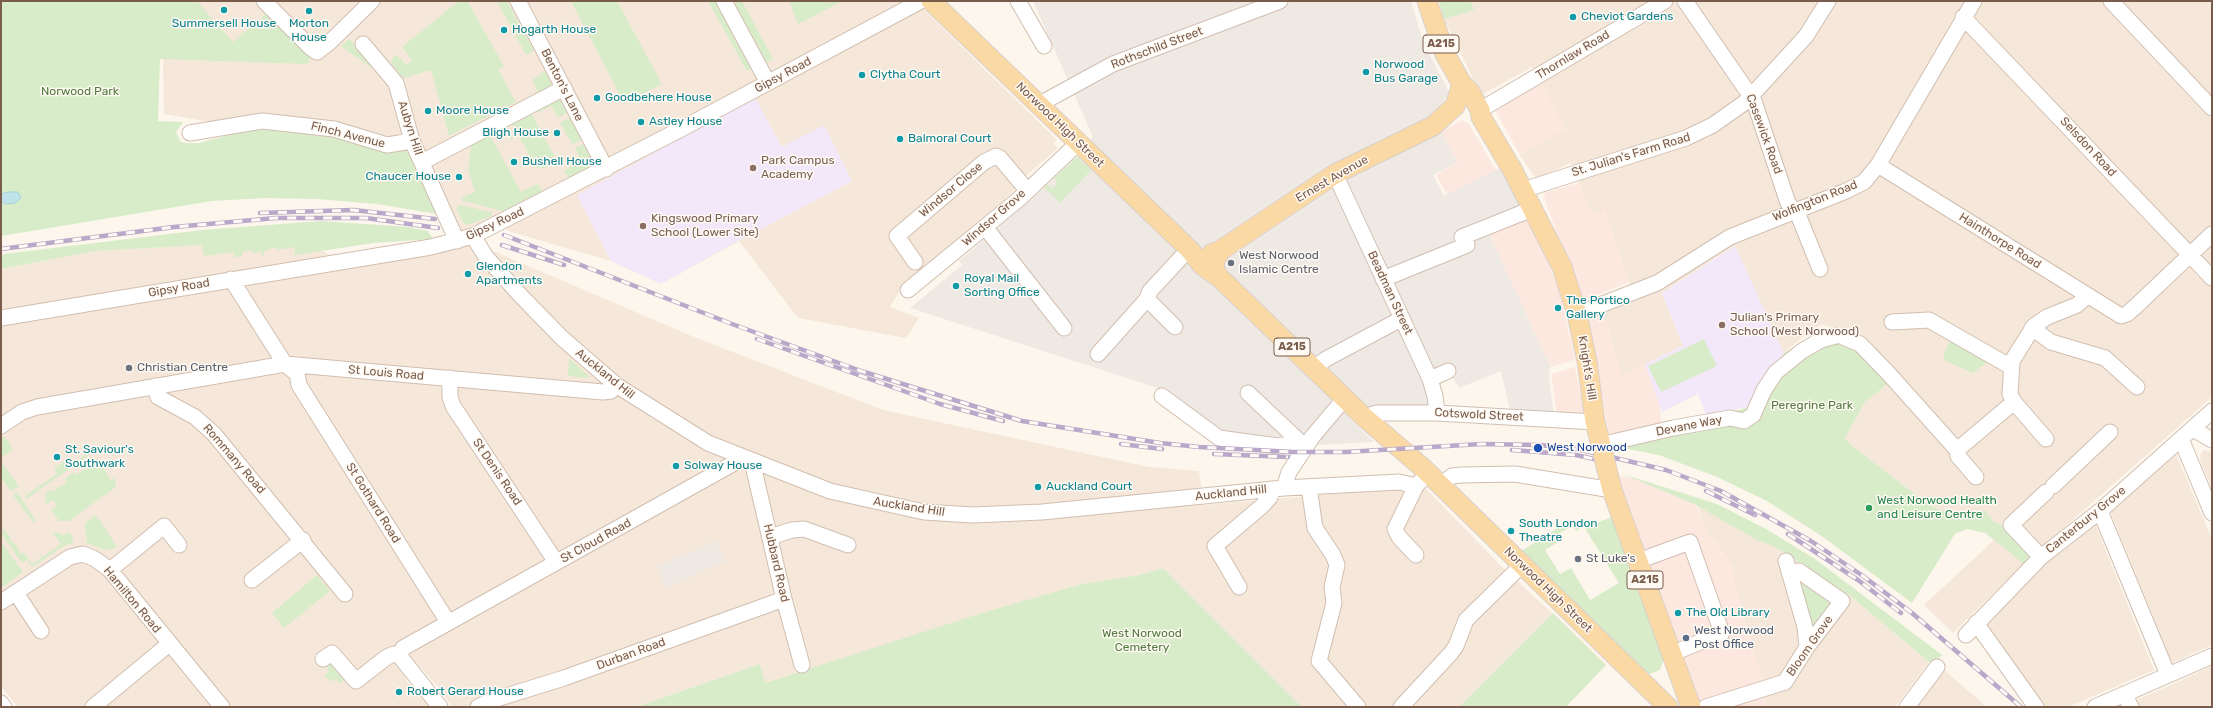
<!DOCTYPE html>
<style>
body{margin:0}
#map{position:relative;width:2213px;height:708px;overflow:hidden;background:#fdf6ec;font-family:Rubik,sans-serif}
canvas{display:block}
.frame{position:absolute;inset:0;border:2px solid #7a5c4d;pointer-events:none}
</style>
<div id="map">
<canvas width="2213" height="708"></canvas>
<div class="frame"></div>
</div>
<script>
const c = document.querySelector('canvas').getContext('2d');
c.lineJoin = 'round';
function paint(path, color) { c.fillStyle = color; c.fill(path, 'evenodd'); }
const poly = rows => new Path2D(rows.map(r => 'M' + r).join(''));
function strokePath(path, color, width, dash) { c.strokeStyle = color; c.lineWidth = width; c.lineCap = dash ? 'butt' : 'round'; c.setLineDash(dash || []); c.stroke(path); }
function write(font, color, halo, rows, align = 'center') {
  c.font = font + ' Rubik,sans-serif'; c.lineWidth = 3; c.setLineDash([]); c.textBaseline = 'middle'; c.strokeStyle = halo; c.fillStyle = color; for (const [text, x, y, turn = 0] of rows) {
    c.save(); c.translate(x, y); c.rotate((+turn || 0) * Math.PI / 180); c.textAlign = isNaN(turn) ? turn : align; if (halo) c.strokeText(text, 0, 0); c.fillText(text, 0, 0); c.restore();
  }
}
const residential = poly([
 [171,1,915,1,1057,140,1053,143,1058,148,1026,176,1018,188,902,287,890,307,919,318,906,338,798,318,739,241,661,284,611,261,508,231,500,217,461,231,416,157,164,114,163,65],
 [1471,1,2212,1,2212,397,2023,564,1953,633,1924,605,2007,528,1993,521,1985,510,1955,517,1928,504,1851,445,1845,438,1865,402,1890,382,1853,337,1823,324,1805,335,1784,353,1734,246,1662,293,1683,346,1622,377,1603,313,1639,299,1629,282,1605,210,1591,213,1571,163,1536,179,1520,155,1537,145,1541,82,1532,67,1481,95,1444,19,1473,10],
 [280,237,325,252,342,266,470,241,694,337,883,410,1149,467,1199,471,1204,505,1391,489,1427,490,1499,564,1553,614,1459,707,1302,707,1163,568,1140,575,1082,584,764,683,760,664,636,707,452,707,438,687,419,666,405,679,430,707,18,707,1,687,1,269,95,251,232,243],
 [2204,450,2212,452,2212,489,2200,459,2201,453],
 [2176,454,2212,539,2212,645,2172,663,2110,511],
 [1697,504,1757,540,1775,547,1849,595,1929,662,1895,707,1768,707,1763,696,1731,572,1736,570,1706,530],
 [2095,524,2154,670,2068,707,2040,707,1980,624,2060,546,2063,551],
 [2212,666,2212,707,2119,707,2169,686],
 [1943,669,1987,707,1915,707]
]);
const commercial = poly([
 [1541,82,1565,129,1520,155,1495,110],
 [1462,120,1469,124,1496,171,1450,199,1436,175,1456,163,1441,132],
 [1579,183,1591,213,1605,209,1629,282,1580,302,1543,193],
 [1528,218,1549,264,1560,294,1575,360,1550,367,1489,234],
 [1603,313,1622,376,1645,364,1660,404,1661,425,1611,437,1609,435,1588,318],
 [1575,367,1585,417,1557,415,1551,374],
 [1618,476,1634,478,1696,505,1706,530,1736,570,1732,573,1762,679,1763,696,1768,707,1697,707,1667,626]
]);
const industrial = poly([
 [1033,1,1411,1,1423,42,1449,92,1434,118,1458,162,1433,175,1444,196,1501,167,1524,210,1486,227,1550,366,1549,377,1554,417,1511,415,1501,371,1459,388,1450,373,1424,385,1429,408,1375,409,1350,419,1374,442,1238,449,1219,438,1164,390,910,308,962,265,959,261,1033,198,1077,157,1093,137],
 [716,541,725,561,666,588,657,566]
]);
const education = poly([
 [755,98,782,147,824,125,852,181,710,256,661,284,611,261,577,195],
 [1735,246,1784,353,1770,374,1753,406,1706,415,1698,394,1662,412,1645,364,1683,346,1662,293]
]);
const green = poly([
 [1,1,197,1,233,42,267,13,311,56,308,64,160,59,158,121,183,122,176,132,181,142,186,143,199,143,261,126,307,130,334,138,403,150,410,155,436,214,377,204,317,199,266,198,212,201,1,236],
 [459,1,467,1,504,66,498,69,516,102,449,136,431,70,403,78,391,62,395,55,401,58,406,65,412,60,402,47],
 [497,1,507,1,534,51,526,55],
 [571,1,617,1,662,84,624,103],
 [708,1,720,1,756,67,747,71],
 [734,1,742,1,773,59,767,63],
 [789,1,843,1,798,24],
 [1439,1,1471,1,1474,10,1444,19],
 [349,39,364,54,387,79,341,46],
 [545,71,553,87,537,95,535,92,538,91,532,80],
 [559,98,567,113,558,118,552,106,537,113,534,111],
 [531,113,557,161,545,168,536,168,512,123],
 [570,118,582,140,572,144,560,122],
 [506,125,513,138,511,140,505,129,491,137,521,192,538,184,542,191,503,211,463,201,461,198,475,192,468,169,472,142],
 [584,144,595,164,568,178,564,171,581,161,575,148],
 [1077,157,1091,170,1060,203,1044,187,1047,184,1051,189,1058,184,1054,178],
 [461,205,491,212,492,216,467,225,463,222,457,210,458,206],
 [321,221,408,227,428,231,433,239,373,243,295,255,294,247,277,250,277,247,264,251,264,255,262,256,261,252,253,253,252,250,242,252,242,256,236,257,234,259,233,252,204,256,202,245,95,251,1,269,1,255,4,254,202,230],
 [1826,330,1848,345,1854,345,1890,382,1865,402,1845,438,1851,445,1928,504,1955,517,1985,510,1993,521,2007,528,2026,529,2038,546,2023,564,2010,552,1985,533,1967,529,1955,534,1912,603,1823,537,1767,501,1717,477,1659,455,1612,446,1753,406,1770,374,1785,352],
 [1704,339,1717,366,1661,392,1648,366],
 [1951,339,1987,362,1973,373,1944,360,1944,354],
 [569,358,590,377,589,378,568,376],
 [4,436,13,449,1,458,1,438],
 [98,447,99,448,26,499,25,496,57,474,54,468,69,458,73,463],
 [94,459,103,461,104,462,101,464,111,480,115,478,116,487,69,521,59,521,51,510,57,506,53,500,46,504,45,494,50,489,52,492,67,482,65,478,74,472,76,475,92,465,90,461],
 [1,462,19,486,11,491,1,478],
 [1623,474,1717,504,1768,530,1815,559,1942,655,1933,664,1929,662,1849,595,1775,547,1757,540,1696,505],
 [17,492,36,521,34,523,13,495],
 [95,515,100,520,117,547,106,550,87,543,85,523],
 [1617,515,1664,658,1660,670,1649,674,1641,672,1520,552,1567,522,1594,524],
 [1572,526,1576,531,1584,527,1619,583,1590,600,1571,568,1560,574,1545,550,1563,539,1560,533],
 [1,523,3,525,1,527,11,537,9,538,13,543,14,542,21,554,24,552,32,564,61,544,52,531,63,535,70,532,74,542,64,546,32,567,27,560,22,563,1,533],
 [1,542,23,572,1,588],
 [1163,568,1302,707,636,707,760,664,765,683,979,614,1082,584,1140,575],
 [317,575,330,591,284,628,272,613],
 [1805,582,1835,603,1812,631,1800,585],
 [1553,613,1606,665,1566,707,1459,707],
 [329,662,335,664,333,666,345,678,340,684,336,678,331,682,325,675,329,671,325,665]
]);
const water = poly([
 [8,192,18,192,21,198,15,203,6,204,1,201,1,194,8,192]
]);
const minor = poly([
 [264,1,311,48,317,52,331,41,372,1],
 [518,1,606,169],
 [724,1,768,83],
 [1018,1,1044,46],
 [1685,1,1754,101,1788,203,1799,217,1820,269],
 [2111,1,2212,108],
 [1963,17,2212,278],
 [363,44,396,83,412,141,457,241],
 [1038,105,1113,64,1280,1],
 [1480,110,1665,1],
 [190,133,262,121,334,129,387,145,412,141],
 [422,162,564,88],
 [1878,165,2121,316,2127,314,2135,307,2212,234],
 [1335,174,1430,379,1435,396,1437,413],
 [1523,190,1686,138,1713,125,1744,103,1751,96,1806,36,1828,1],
 [985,227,1064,328],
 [473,236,486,257,521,296,562,338,616,385,708,443,830,491,924,512,973,515,1042,512,1284,488,1399,482,1416,486,1428,473],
 [915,262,897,236,984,162,996,156,1000,158,1027,190],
 [231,279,285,364,297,374,299,385,448,622],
 [1383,279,1467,245,1462,237,1532,209],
 [908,290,1019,199,1078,143],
 [1147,299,1175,327],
 [1577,314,1657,283,1730,237,1846,191,1864,182,1878,165,1974,1],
 [1,318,431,247,473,236,683,128,921,1],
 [1892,322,1929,320,2011,367],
 [2032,328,2051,342,2105,358,2137,387],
 [1843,337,1860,344,1889,374,1957,450,1958,456,1976,477],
 [1098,354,1147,299,1150,291,1189,249],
 [1314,368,1326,359,1401,319],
 [450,378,450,397,453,406,556,562],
 [1430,379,1448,371],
 [155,386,158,397,195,417,214,434,345,594],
 [1248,393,1300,442],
 [1162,396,1219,438,1278,446,1300,442,1306,447],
 [2014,402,2046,439],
 [1364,417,1376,413,1437,413,1595,422],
 [1,426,22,412,37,407,285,364,603,392,611,391,616,385],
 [2193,429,2212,440],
 [2181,439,2212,513],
 [1600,445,1673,428,1730,418,1744,421,1753,415,1764,390,1776,372,1802,351,1821,340,1836,336],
 [1957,450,2014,402,2010,394,2012,361,2034,326,2047,317,2077,305,2087,296],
 [752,461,784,599,802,665],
 [1440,485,1452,476,1461,475,1515,474,1612,490],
 [2053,486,2110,432],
 [1309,487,1315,528,1333,555,1337,565,1332,587,1334,603,1319,661,1358,707],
 [1284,488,1289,472,1313,436,1345,398],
 [2100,511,2168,675],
 [770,537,792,530,804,529,848,545],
 [1416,555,1399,537,1395,529,1416,486],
 [2041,557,2011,525,2046,492],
 [1638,561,1690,542,1722,633,1671,654],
 [1786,561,1805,627,1807,647],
 [110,570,164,526,179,545],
 [252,580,303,540],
 [1239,587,1215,546,1262,506,1270,497,1272,489],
 [16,593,41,631],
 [1,602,70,557,83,554,95,559,110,570,222,707],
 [1976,623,2036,707],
 [1966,635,2041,557,2100,511,2212,411],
 [323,659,332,653,356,681,387,657,394,654,400,654],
 [2124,694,2131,707],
 [1,703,4,707],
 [93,707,169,644],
 [440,707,402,659,400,654,403,648,736,462,741,456],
 [478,707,490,701,564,678,784,599],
 [1401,707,1451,653,1456,646,1466,620,1522,565],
 [1706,707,1785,682,1807,647,1842,601,1799,571,1791,572],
 [1907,707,1937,667],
 [2095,707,2212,656]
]);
const major = poly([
 [931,1,1189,249,1203,266,1220,278],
 [1427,1,1445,54,1462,84,1470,92,1480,110,1481,117,1513,171,1562,267,1577,314,1587,361,1595,422,1603,453],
 [1221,250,1214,262,1215,271,1220,278,1364,417,1423,468,1668,707],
 [1211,254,1221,250,1335,174,1433,126,1455,106,1462,84],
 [1607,470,1612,490,1691,707]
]);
const rail = poly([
 [260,213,353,210,435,219],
 [504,235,732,324,861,371,1022,421,1160,443,1199,447,1294,452,1346,452,1481,444,1540,445,1577,449,1666,470,1721,491,1811,541,1863,576,1912,613,2021,707],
 [502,245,564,265],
 [1,249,174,227,276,218,366,218,438,228],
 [757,339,940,404,1003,421],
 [1121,444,1162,449],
 [1512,450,1576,455,1603,461],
 [1214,454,1288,457],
 [1706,491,1755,515],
 [1788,534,1858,580,1901,613]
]);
const majorBridge = poly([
 [1603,453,1607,470]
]);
const markers = [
 [224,10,4,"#0f9aa8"],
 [309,11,4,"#0f9aa8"],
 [1573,17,4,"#0f9aa8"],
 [504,30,4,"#0f9aa8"],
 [1366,72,4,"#0f9aa8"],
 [862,75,4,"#0f9aa8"],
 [597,98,4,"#0f9aa8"],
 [428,111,4,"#0f9aa8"],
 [641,122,4,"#0f9aa8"],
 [557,133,4,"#0f9aa8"],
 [900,139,4,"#0f9aa8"],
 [514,162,4,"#0f9aa8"],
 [753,168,4,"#8d6e63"],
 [459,177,4,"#0f9aa8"],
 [643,226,4,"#8d6e63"],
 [1231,263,4,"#6b7280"],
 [468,274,4,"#0f9aa8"],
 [956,286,4,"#0f9aa8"],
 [1558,308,4,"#0f9aa8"],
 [1722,325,4,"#8d6e63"],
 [129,368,4,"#6b7280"],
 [1538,448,5,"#1a4fb4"],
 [57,457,4,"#0f9aa8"],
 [676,466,4,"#0f9aa8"],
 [1038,487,4,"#0f9aa8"],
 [1869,508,4,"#2e9e5b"],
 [1511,531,4,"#0f9aa8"],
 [1578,559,4,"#6b7280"],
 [1678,613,4,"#0f9aa8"],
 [1686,638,4,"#5c6f8a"],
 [399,692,4,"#0f9aa8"]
];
const shields = [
 [1441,44,36],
 [1292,347,36],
 [1645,580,36]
];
const shieldNames = [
 ["A215",1441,44],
 ["A215",1292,347],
 ["A215",1645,580]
];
const cultureNames = [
 ["Cheviot Gardens",1581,17],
 ["Summersell House",224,24,"center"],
 ["Morton",309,24,"center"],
 ["House",309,38,"center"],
 ["Hogarth House",512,30],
 ["Norwood",1374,65],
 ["Bus Garage",1374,79],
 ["Clytha Court",870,75],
 ["Goodbehere House",605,98],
 ["Moore House",436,111],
 ["Astley House",649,122],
 ["Bligh House",549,133,"right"],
 ["Balmoral Court",908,139],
 ["Bushell House",522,162],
 ["Chaucer House",451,177,"right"],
 ["Glendon",476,267],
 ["Apartments",476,281],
 ["Royal Mail",964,279],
 ["Sorting Office",964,293],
 ["The Portico",1566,301],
 ["Gallery",1566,315],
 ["St. Saviour's",65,450],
 ["Southwark",65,464],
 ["Solway House",684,466],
 ["Auckland Court",1046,487],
 ["South London",1519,524],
 ["Theatre",1519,538],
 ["The Old Library",1686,613],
 ["Robert Gerard House",407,692]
];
const streetNames = [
 ["Rothschild Street",1157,48,-21],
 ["Thornlaw Road",1573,55,-31],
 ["Gipsy Road",783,75,-28],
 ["Benton's Lane",562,85,63],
 ["Norwood High Street",1060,125,44],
 ["Aubyn Hill",410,128,72],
 ["Casewick Road",1764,134,70],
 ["Finch Avenue",348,135,14],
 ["Selsdon Road",2088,147,47],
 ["St. Julian's Farm Road",1631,155,-17],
 ["Ernest Avenue",1332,179,-30],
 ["Windsor Close",951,190,-40],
 ["Wolfington Road",1815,201,-22],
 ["Windsor Grove",994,218,-41],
 ["Gipsy Road",495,224,-25],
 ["Hainthorpe Road",2000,241,32],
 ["Gipsy Road",179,288,-10],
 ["Beadman Street",1390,293,65],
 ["Knight's Hill",1587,368,81],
 ["St Louis Road",386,373,5],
 ["Auckland Hill",605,374,39],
 ["Cotswold Street",1479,415,3],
 ["Devane Way",1689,426,-11],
 ["Rommany Road",234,459,49],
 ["St Denis Road",497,472,56],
 ["Auckland Hill",1231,493,-6],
 ["St Gothard Road",373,503,58],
 ["Auckland Hill",909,507,9],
 ["Canterbury Grove",2086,520,-39],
 ["St Cloud Road",596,541,-29],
 ["Hubbard Road",776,563,77],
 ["Norwood High Street",1548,590,44],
 ["Hamilton Road",132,600,50],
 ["Bloom Grove",1810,646,-55],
 ["Durban Road",631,654,-20]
];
const parkNames = [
 ["Norwood Park",80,92],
 ["Peregrine Park",1812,406],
 ["West Norwood",1142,634],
 ["Cemetery",1142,648]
];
const educationNames = [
 ["Park Campus",761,161],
 ["Academy",761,175],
 ["Kingswood Primary",651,219],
 ["School (Lower Site)",651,233],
 ["Julian's Primary",1730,318],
 ["School (West Norwood)",1730,332]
];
const worshipNames = [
 ["West Norwood",1239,256],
 ["Islamic Centre",1239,270],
 ["Christian Centre",137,368],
 ["St Luke's",1586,559]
];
const transitNames = [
 ["West Norwood",1547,448]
];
const leisureNames = [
 ["West Norwood Health",1877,501],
 ["and Leisure Centre",1877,515]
];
const serviceNames = [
 ["West Norwood",1694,631],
 ["Post Office",1694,645]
];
paint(residential, '#f5e8da');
paint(commercial, '#fde8e0');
paint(industrial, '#efe9e4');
paint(education, '#f3e8fa');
paint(green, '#d8ecc9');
paint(water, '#bfe3e8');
strokePath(water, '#a5d3da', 1);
strokePath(minor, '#d1beb0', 17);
strokePath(major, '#dad1cd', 21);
strokePath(minor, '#fff', 15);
strokePath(major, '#fbd9a5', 19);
strokePath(rail, '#b9a8c9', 4.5);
strokePath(rail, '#fffaf3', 3, [9]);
strokePath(majorBridge, '#dad1cd', 21, []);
strokePath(majorBridge, '#fbd9a5', 19);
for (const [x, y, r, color] of markers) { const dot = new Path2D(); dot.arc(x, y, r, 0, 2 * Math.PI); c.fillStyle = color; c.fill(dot); strokePath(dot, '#fffaf3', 1.5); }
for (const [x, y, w] of shields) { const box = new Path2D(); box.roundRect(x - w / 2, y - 9, w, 18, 3); c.fillStyle = '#fffaf3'; c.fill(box); strokePath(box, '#7a5c4d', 1); }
write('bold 11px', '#7a5c4d', null, shieldNames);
write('12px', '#0d838f', '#fffaf3', cultureNames, 'left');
write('12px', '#7a5c4d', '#fffaf3', streetNames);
write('12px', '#537a41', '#fffaf3', parkNames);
write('12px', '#785e54', '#fffaf3', educationNames, 'left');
write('12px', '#5b616d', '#fffaf3', worshipNames, 'left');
write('12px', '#164399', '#fffaf3', transitNames, 'left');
write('12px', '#27864d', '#fffaf3', leisureNames, 'left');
write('12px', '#4e5e75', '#fffaf3', serviceNames, 'left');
</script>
